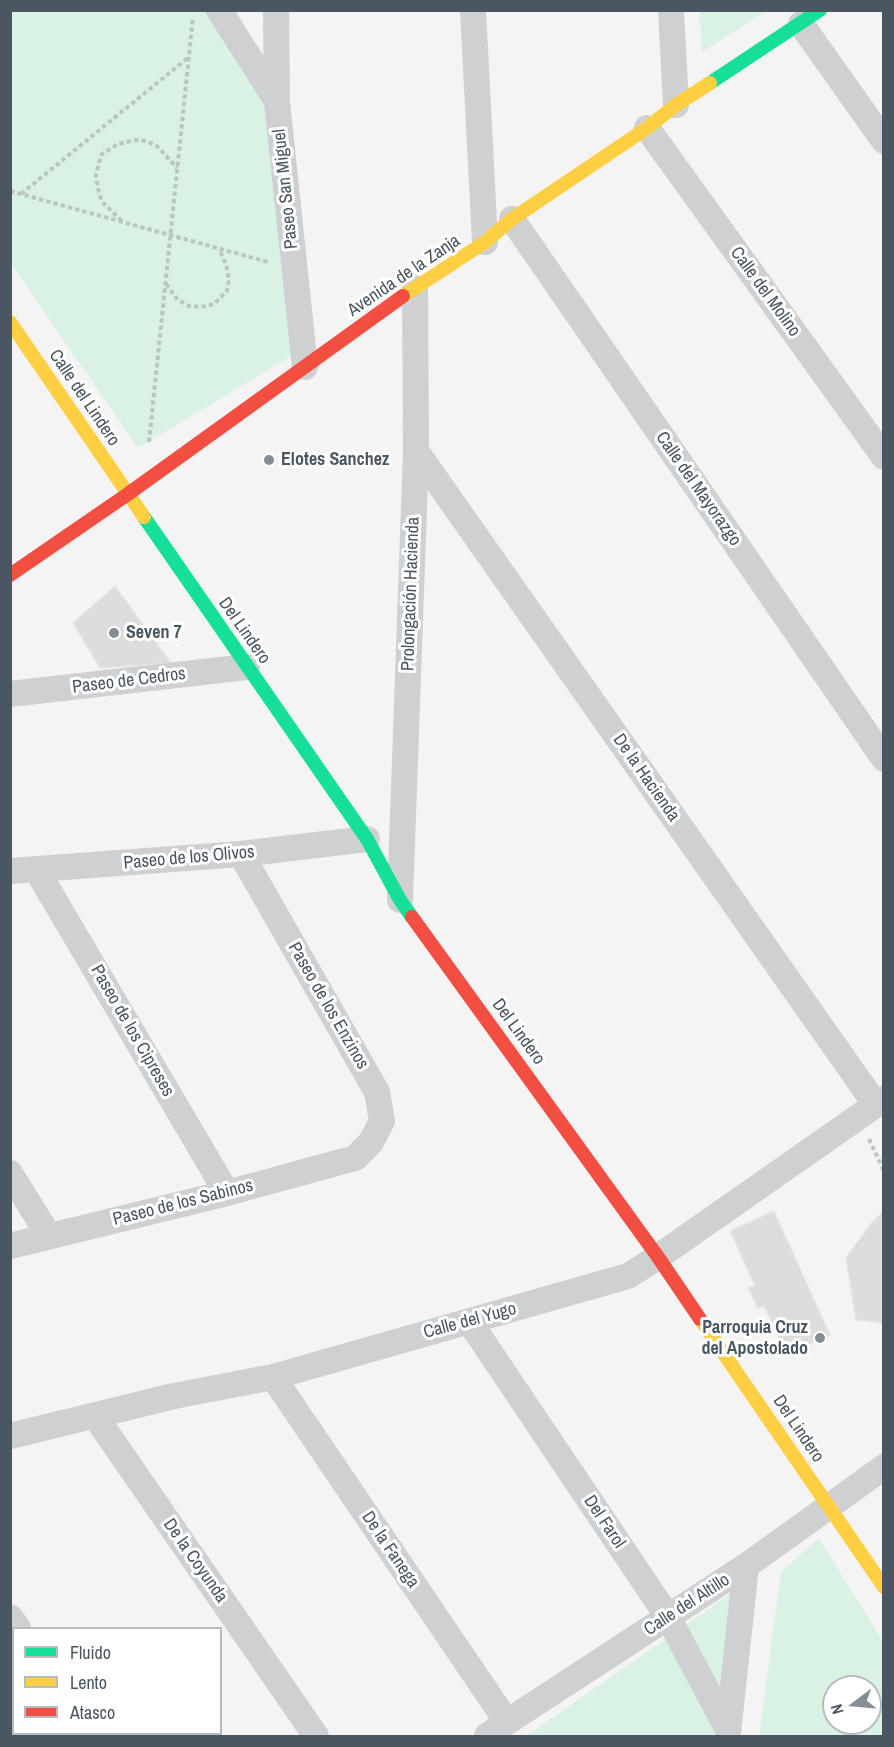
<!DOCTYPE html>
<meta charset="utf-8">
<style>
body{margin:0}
#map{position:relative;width:894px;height:1747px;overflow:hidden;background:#f4f4f4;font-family:"Archivo Narrow",sans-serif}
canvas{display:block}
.frame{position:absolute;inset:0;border:12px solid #4a5661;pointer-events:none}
.legend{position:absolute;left:12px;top:1627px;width:210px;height:108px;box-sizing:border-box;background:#fff;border:2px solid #b7bbc0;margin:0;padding:8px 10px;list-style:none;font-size:18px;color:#4a5661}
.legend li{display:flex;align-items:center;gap:12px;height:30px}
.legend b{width:30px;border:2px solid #b7bbc0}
.north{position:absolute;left:822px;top:1675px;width:60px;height:60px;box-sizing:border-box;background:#fff;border:2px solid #b7bbc0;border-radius:50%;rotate:254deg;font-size:16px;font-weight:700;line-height:24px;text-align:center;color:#4a5661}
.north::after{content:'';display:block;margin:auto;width:21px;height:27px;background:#868d94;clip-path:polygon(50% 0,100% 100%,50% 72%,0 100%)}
</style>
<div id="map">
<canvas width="894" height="1747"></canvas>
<div class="frame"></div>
<ul class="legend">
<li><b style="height:8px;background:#16e098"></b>Fluido</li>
<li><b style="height:8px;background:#ffcf43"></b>Lento</li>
<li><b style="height:8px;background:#f24e42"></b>Atasco</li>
</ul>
<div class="north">N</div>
</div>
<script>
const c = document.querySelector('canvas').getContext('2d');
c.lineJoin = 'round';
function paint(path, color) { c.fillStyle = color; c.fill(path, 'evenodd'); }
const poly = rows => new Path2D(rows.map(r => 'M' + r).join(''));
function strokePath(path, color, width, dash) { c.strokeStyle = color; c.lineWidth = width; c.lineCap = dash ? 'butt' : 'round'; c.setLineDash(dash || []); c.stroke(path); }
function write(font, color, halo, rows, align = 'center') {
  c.font = font + ' "Archivo Narrow",sans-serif'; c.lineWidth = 6; c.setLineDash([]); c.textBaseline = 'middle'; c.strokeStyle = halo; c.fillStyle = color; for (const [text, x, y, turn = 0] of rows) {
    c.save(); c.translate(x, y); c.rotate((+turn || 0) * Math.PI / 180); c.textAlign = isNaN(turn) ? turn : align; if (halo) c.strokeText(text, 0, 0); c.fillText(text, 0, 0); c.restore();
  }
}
const green = poly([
 [699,10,766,10,766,11,702,52],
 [10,11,210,11,275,108,296,353,138,448,11,264],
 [819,1538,883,1642,883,1736,759,1736,781,1572],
 [834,1687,870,1687,870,1723,834,1723],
 [732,1593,714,1736,526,1736]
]);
const building = poly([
 [115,586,171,663,100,668,73,623,115,586],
 [774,1211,830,1335,787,1355,764,1306,758,1308,748,1288,755,1286,730,1231,774,1211],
 [884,1211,884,1323,856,1320,846,1258,872,1222,884,1211]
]);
const path = poly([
 [10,191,268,262],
 [21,194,189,57],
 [122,221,102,202,98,189,96,175,99,162,102,154,118,144,136,140,147,141,158,147,177,168],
 [166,284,178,300,189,306,201,307,214,304,227,291,229,280,226,264,219,249],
 [149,442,193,17],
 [869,1139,884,1171]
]);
const street = poly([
 [219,10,277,101],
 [276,10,277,102,305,367],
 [473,10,485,242],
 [671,10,676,105],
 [801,24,884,141],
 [647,128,884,457],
 [512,219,884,759],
 [416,451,876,1105],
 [10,694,247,667],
 [36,869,227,1193],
 [10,871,241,854,367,839],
 [400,900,416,451,415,288],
 [10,1173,49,1236],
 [10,1246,227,1193,355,1158,371,1142,382,1121,377,1092,241,854],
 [469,1321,668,1617,728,1730],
 [273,1377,507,1722],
 [95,1416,316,1736],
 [10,1436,174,1396,273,1377,628,1276,658,1257,884,1099],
 [10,1617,18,1628],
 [728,1733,746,1566],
 [86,1734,88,1736],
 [487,1736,507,1722,746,1566,884,1467]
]);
const fast = poly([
 [710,83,820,10],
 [144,517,367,839,400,900,412,917]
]);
const slow = poly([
 [403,296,485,242,512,219,647,128,676,105,710,83],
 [10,322,144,517],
 [700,1319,884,1587]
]);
const jam = poly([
 [10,575,128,494,403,296],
 [412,917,658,1257,700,1319]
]);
const markers = [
 [269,460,6,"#868d94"],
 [114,633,6,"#868d94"],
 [820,1338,6,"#868d94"]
];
const streetNames = [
 ["Paseo San Miguel",286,189,-96],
 ["Avenida de la Zanja",404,276,-34],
 ["Calle del Molino",765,292,54],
 ["Calle del Lindero",84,398,56],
 ["Calle del Mayorazgo",698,489,55],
 ["Prolongación Hacienda",411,594,-88],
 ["Del Lindero",244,631,55],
 ["Paseo de Cedros",129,681,-7],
 ["De la Hacienda",646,778,55],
 ["Paseo de los Olivos",189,858,-5],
 ["Paseo de los Enzinos",328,1006,60],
 ["Paseo de los Cipreses",132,1031,60],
 ["Del Lindero",518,1032,54],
 ["Paseo de los Sabinos",183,1203,-14],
 ["Calle del Yugo",470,1321,-15],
 ["Del Lindero",798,1429,56],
 ["Del Farol",604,1522,56],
 ["De la Fanega",390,1550,56],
 ["De la Coyunda",195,1561,55],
 ["Calle del Altillo",687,1605,-33]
];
const poiNames = [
 ["Elotes Sanchez",281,460],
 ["Seven 7",126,633],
 ["Parroquia Cruz",808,1328,"right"],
 ["del Apostolado",808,1349,"right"]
];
paint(green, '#d9f2e3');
paint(building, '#ddddde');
strokePath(building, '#e5e6e7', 1.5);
strokePath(path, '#bcc7c4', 4, [4.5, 3]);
strokePath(street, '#ced0d2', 26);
strokePath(fast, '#16e098', 14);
strokePath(slow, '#ffcf43', 14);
strokePath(jam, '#f24e42', 14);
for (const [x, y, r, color] of markers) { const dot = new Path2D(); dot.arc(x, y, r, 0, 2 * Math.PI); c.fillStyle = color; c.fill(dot); strokePath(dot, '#fff', 2); }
write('18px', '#4a5661', '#fff', streetNames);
write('bold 18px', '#4a5661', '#fff', poiNames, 'left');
</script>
